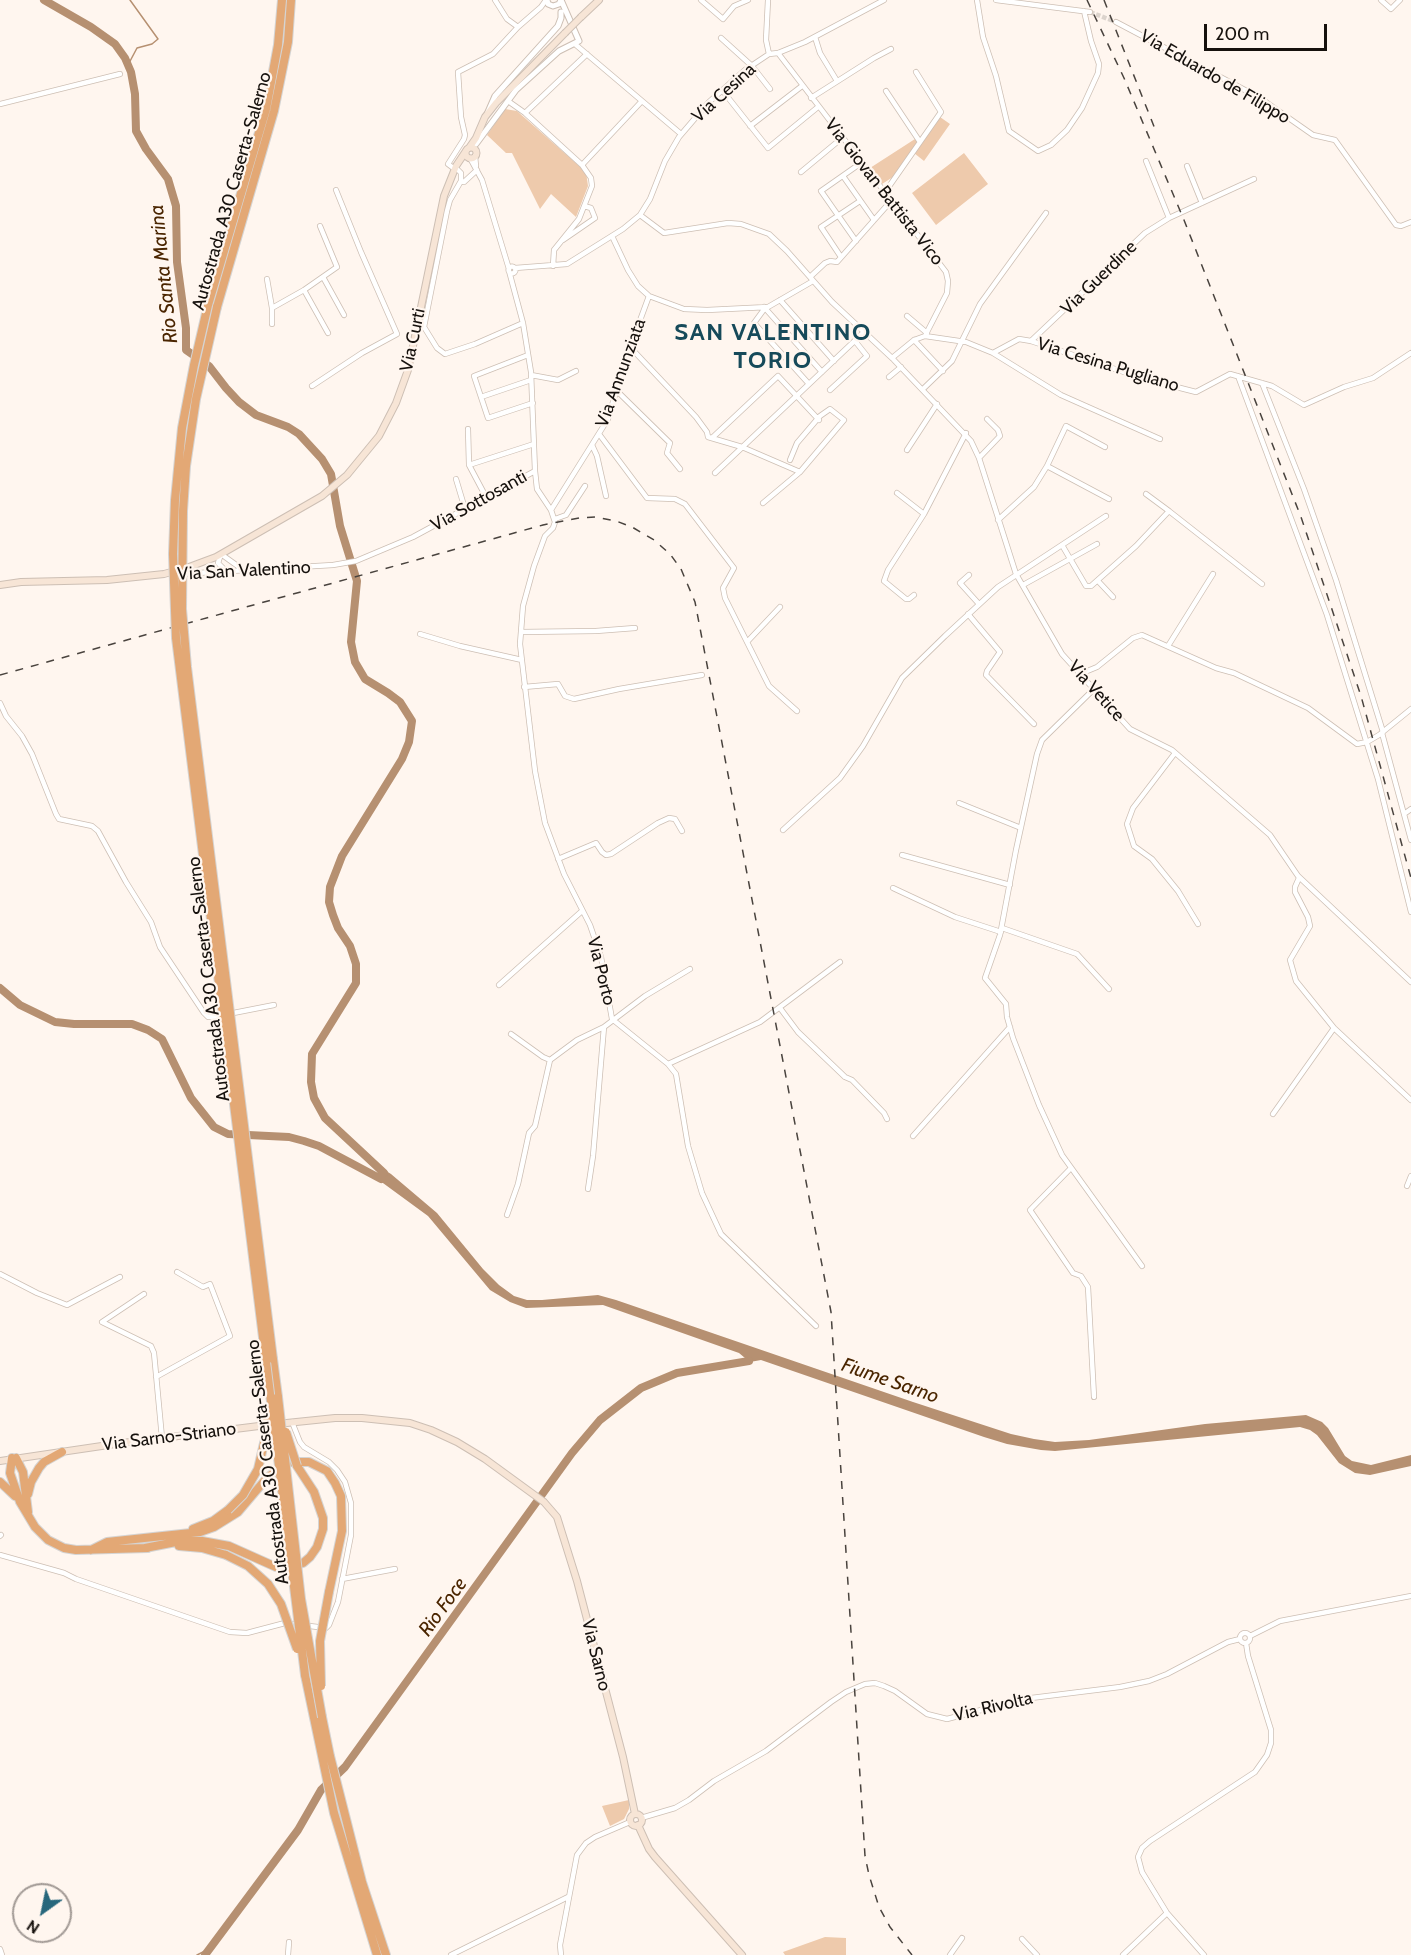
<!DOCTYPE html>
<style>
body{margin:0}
#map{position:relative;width:1411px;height:1955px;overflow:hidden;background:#fff6ef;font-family:Cabin,sans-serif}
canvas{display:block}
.north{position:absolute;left:12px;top:1883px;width:60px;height:60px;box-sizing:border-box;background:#fff6ef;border:2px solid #a29a95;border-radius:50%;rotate:213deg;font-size:16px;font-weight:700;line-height:24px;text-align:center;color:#16110d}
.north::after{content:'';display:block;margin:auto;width:21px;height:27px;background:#27677c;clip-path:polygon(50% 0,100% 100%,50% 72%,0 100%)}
.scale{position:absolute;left:1204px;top:24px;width:123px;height:27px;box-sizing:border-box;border:3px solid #16110d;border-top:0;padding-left:8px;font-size:18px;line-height:21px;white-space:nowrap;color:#16110d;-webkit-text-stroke:4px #fff6ef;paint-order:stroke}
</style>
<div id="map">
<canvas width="1411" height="1955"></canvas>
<div class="north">N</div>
<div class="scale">200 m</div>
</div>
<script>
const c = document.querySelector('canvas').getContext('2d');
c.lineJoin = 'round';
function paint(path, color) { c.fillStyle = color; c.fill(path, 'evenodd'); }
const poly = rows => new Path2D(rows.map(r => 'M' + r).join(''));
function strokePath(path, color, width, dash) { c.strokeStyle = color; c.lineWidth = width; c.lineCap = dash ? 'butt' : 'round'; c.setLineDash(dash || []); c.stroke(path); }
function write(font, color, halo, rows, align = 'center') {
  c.font = font + ' Cabin,sans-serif'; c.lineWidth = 4.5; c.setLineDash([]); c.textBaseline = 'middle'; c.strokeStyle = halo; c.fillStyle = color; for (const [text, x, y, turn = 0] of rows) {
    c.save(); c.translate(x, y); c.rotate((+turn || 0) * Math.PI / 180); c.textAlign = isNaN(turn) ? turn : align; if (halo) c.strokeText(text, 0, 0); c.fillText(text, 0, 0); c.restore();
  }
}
const green = poly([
 [505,109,517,111,586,172,588,186,576,217,551,194,540,209,512,153,506,153,487,135],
 [940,117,950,124,924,161,914,153],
 [915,139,918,143,893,177,882,184,870,168],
 [964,153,988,184,936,225,912,193],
 [629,1800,629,1809,624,1819,610,1826,602,1806],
 [825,1937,846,1938,846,1955,785,1955,783,1952]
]);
const water = poly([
 [378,1166,391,1174,437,1213,483,1269,499,1285,514,1296,527,1300,542,1300,598,1295,616,1300,913,1402,1011,1434,1034,1439,1055,1442,1089,1440,1205,1424,1306,1415,1322,1422,1328,1428,1345,1456,1352,1461,1371,1465,1411,1455,1411,1466,1370,1475,1355,1473,1339,1463,1317,1435,1310,1430,1300,1427,1055,1451,1041,1450,1007,1444,984,1437,761,1360,739,1364,745,1358,739,1353,603,1305,526,1308,510,1302,490,1290,428,1216,372,1175,373,1173,380,1176,382,1173]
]);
const stream = poly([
 [128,65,137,48,152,44,158,39,130,0],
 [197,1955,209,1949]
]);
const river = poly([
 [44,0,91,27,115,44,125,58,131,72,135,94,136,131,146,149,168,179,176,206,177,262,186,328,186,350,209,366,226,388,239,402,256,415,288,427,299,434,322,459,331,474,340,526,357,581,351,642,355,662,365,679,388,693,400,702,412,721,409,742,402,759,342,856,330,887,329,902,333,915,338,928,350,946,356,964,356,983,312,1054,311,1082,314,1098,325,1118,384,1173],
 [0,988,20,1005,55,1022,74,1024,132,1024,148,1030,162,1039,191,1098,214,1127,228,1134,289,1137,304,1141,319,1146,381,1179],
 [205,1955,298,1830,321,1790,345,1767,572,1453,600,1420,641,1388,677,1373,749,1361]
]);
const minorTunnel = poly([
 [1090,12,1116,22]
]);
const minor = poly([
 [495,0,507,19,518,27],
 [701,0,723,19,734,6,748,0],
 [768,0,766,40,769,54],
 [977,0,983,37,996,76,1009,131,1038,151,1051,145,1067,130,1082,108,1098,73,1099,64,1091,41,1084,11],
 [996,0,1090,12],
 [1381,0,1391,9,1400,0],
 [1116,22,1260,98,1313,135,1335,140,1396,225,1401,226,1411,222],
 [815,37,820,53,837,81],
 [721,38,752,66,770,89],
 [576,45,681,134],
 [778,53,946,272,948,281,947,293,925,336,914,340,892,358],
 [722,90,768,148,818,107],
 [886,91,920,142],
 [811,98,874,58,891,49],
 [508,101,525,113,582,165,591,178,592,186,579,219,554,250,553,266],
 [0,104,120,74],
 [525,113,587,54],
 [750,126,802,86],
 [475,156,476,166],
 [470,158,482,180,509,269],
 [1146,161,1169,218],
 [582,165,641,102],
 [1187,166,1202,203],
 [452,167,448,164,464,139,465,135,461,117,458,72,493,54,518,27,541,7,546,0],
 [458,170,461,173,461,181,464,182,477,170],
 [801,172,842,138],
 [843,176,874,220],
 [461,181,450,200,447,211,424,327,437,348,445,354,475,344,523,323],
 [883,191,890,185,941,112,916,72],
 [640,215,664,233,728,223,741,224,769,234,787,251,832,302,892,358,971,441,979,458,1016,574,1062,654,1130,729,1172,750,1270,835,1298,876,1411,982],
 [612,236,628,270,638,286,649,296,684,309,707,310,768,307,813,281],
 [563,240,595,218,591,208,584,206],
 [856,241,821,191,861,163],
 [841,257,821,227,860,201],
 '508.5 270a3.5 3.5 0 1 1 7 0a3.5 3.5 0 1 1-7 0Z',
 [515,268,567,264,623,229,640,215,650,199,665,161,679,137,709,102,745,70,769,54,778,53,805,42,884,0],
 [323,277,344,315],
 [810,277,825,263,830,261,837,262,891,201],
 [267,279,272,308],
 [304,290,328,333],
 [780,300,834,361],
 [764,307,822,372],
 [765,308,754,323,809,384],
 [907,316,927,333],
 [272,324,272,308,304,290,337,267,320,226],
 [925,336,966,342,993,353,1019,339,1031,341,1145,379,1196,392,1230,374,1272,386,1304,405,1344,387,1373,378,1411,353],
 [914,340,943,371],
 [1031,341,1145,233,1169,218,1254,179],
 [630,347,696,417,707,432,708,437,742,447,800,472,763,503],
 [993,353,1061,395,1160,439],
 [528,355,474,376,488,418,533,403],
 [531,375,558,380,576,371],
 [1238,376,1327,615,1378,779,1411,912],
 [889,377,901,367],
 [1262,383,1304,489,1336,580,1383,732],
 [312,386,362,353,397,334,361,252,336,190],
 [923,389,952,361,980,304,1046,213],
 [830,390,867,356,855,341],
 [617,391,670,443,667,453,680,469],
 [481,397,531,380],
 [468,429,469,465,486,497],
 [599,434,647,498,675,499,685,504,734,568,723,588,725,598,769,686,797,711],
 [712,438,778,376,819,420],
 [592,445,597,456,606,496],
 [907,450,937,404],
 [979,458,1000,436,998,430,987,419],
 [790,460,797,443,820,416,830,409,844,420,800,472],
 [469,465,534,444],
 [1047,466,1109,499],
 [535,471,537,489,551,510,555,522,553,528,545,536,534,566,523,606,520,644,535,771,545,823,564,874,590,925,601,957,612,1019,668,1064,676,1074,688,1146,702,1193,721,1234,816,1326],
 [715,473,864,332],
 [456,479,465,509],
 [897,493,924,514],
 [551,510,608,419,625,361,649,296],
 [1169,511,1262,584],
 [555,519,566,515,585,486],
 [998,520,1034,487,1047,466,1066,426,1105,447],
 [1062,545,1086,586,1091,586,1136,546,1169,511,1146,494],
 [227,572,218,563,221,554,239,567],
 [180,574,333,565,356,561,413,537,535,471,531,372,523,323,509,271],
 [969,575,960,583,979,604],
 [1098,581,1113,597],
 [1023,585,1097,544],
 [914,595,909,599,906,599,884,581,888,570,924,514,966,433],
 [968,614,1000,652,987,671,986,675,1034,724],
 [521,632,596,631,635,628],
 [420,634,460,646,522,660],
 [747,642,780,607],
 [1168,646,1213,574],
 [1080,674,1097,667,1133,638,1142,635,1216,668,1234,673,1308,708,1357,744,1367,742,1379,735,1411,709],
 [524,687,558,684,565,696,574,699,619,689,702,675],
 [1094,689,1042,740,1037,754,1016,850,1000,935,985,978,1006,1004,1007,1017,1013,1038,1039,1105,1062,1155,1142,1266],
 [0,703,6,716,22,736,32,754,56,814,59,819,92,826,98,831,126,882,151,922,160,947,204,1013,208,1017,213,1017,274,1005],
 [1382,733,1411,840],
 [1175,753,1133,808,1127,824,1134,846,1152,859,1178,891,1198,924],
 [959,803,1021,828],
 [1404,814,1411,809],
 [783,830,840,778,863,746,902,678,945,636,998,587,1106,516],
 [902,855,1010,885],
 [558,859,596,843,602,852,606,855,611,854,658,823,669,818,675,819,682,831],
 [1299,878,1295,887,1295,892,1308,917,1310,926,1290,960,1296,981,1334,1028,1411,1100],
 [893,888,955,917,1001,932],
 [1002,928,1077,954,1109,989],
 [499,985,582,911],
 [780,1008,798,1032,845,1077,852,1080,884,1113,887,1119],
 [511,1034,543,1057,550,1060],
 [668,1064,760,1022,840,962],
 [1273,1114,1334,1028],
 [913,1136,1010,1027],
 [1071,1168,1030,1210,1073,1273,1081,1276,1088,1287,1094,1397],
 [1407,1186,1411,1176],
 [588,1189,593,1156,604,1027,645,996,690,969],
 [507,1215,518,1184,529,1133,535,1126,550,1060,577,1040,604,1027],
 [0,1274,37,1293,67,1305,120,1277],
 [144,1294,102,1322,151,1346,154,1353,162,1438],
 [156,1377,230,1336,210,1284,203,1287,177,1272],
 [0,1536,1,1535],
 [0,1555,64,1573,76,1579,230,1632,247,1633,285,1623,326,1628,329,1625,338,1602,351,1535,351,1503,345,1482,337,1470,329,1462,304,1447,300,1442,292,1422],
 [342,1579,395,1569],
 '1240 1638a5 5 0 1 1 10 0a5 5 0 1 1-10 0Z',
 [1250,1636,1280,1621,1411,1596],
 [641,1818,675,1808,689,1800,714,1781,766,1751,831,1702,846,1692,865,1684,875,1683,884,1686,895,1691,927,1714,947,1719,1023,1699,1120,1687,1149,1681,1167,1674,1228,1642,1240,1639],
 [1022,1939,1037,1955],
 [0,1949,2,1955],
 [288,1955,289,1942],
 [451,1955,568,1897],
 [561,1955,560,1945,577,1855,586,1843,595,1837,630,1822],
 [950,1955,962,1938],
 [1123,1955,1167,1913],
 [1204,1955,1167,1913,1142,1872,1138,1857,1142,1848,1150,1841,1255,1772,1267,1755,1271,1743,1271,1730,1248,1656,1246,1643]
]);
const tertiary = poly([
 [547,0,548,4,553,6,559,4,561,0],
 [488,112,495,96,558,26,561,18,561,12],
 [476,144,516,90,559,51,579,41,561,0]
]);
const secondary = poly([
 [581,17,599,0],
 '465.5 153a5.5 5.5 0 1 1 11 0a5.5 5.5 0 1 1-11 0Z',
 [469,148,476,138,485,117,496,103,565,33],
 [0,585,21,582,107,580,164,574,189,567,216,557,322,496,347,475,379,436,396,403,408,370,444,196,456,166,466,151],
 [277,1424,335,1418,362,1418,410,1423,431,1430,457,1442,485,1459,544,1502,557,1517,577,1581,623,1757,635,1814],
 [0,1461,122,1443,267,1425],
 '630 1820a6 6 0 1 1 12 0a6 6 0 1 1-12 0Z',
 [638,1825,649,1849,655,1857,742,1955]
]);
const motorway = poly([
 [208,305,266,109,278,45,282,0],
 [217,307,274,111,288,42,291,0],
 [273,1359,278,1397],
 [12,1458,10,1473,20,1502,35,1527,48,1540,64,1548,76,1550,148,1548],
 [16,1458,23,1472,28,1512],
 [0,1482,15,1496],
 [28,1494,31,1482,39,1468,44,1462,62,1452],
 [193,1529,213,1521,228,1510],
 [179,1546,202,1548,226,1555],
 [145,1548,181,1541,202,1541,229,1546,276,1567,285,1568,303,1563,310,1557,317,1547,323,1529,323,1518,314,1492,297,1466],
 [91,1550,107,1542,200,1532,214,1527,238,1512,266,1479,282,1466,291,1462,309,1462,327,1471,335,1483,341,1496,342,1531,329,1592],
 [305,1675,334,1813,377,1955],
 [322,1717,330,1756,362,1882,386,1955]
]);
const rail = poly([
 [1087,0,1124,78,1184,220,1301,517,1361,696,1411,878],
 [1104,0,1155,129],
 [0,675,543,525,579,518,595,517,616,521,632,527,654,540,670,554,681,569,695,602,831,1312,865,1856,869,1875,879,1907,890,1927,912,1955]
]);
const secondaryBridge = poly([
 [565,33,581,17]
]);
const motorwayBridge = poly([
 [208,305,194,365,182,428,175,500,173,554,176,638,305,1675],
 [217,307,196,399,186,466,183,511,182,609,187,667,273,1359],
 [278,1397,301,1599,322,1717],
 [286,1432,297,1466],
 [228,1510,243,1495,258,1469,265,1439,265,1408],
 [226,1555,248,1566,268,1584,281,1604,297,1649],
 [321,1686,320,1641,329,1592]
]);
const streetNames = [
 ["Via Eduardo de Filippo",1215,77,30],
 ["Via Cesina",724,93,-42],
 ["Autostrada A30 Caserta-Salerno",232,191,-74],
 ["Via Giovan Battista Vico",884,192,52],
 ["Via Guerdine",1099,278,-44],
 ["Via Curti",413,340,-78],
 ["Via Cesina Pugliano",1108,365,17],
 ["Via Annunziata",621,373,-70],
 ["Via Sottosanti",479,501,-29],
 ["Via San Valentino",244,571,-3],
 ["Via Vetice",1096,691,48],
 ["Via Porto",601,971,76],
 ["Autostrada A30 Caserta-Salerno",209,979,-97],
 ["Via Sarno-Striano",169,1437,-7],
 ["Autostrada A30 Caserta-Salerno",268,1462,-97],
 ["Via Sarno",596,1655,76],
 ["Via Rivolta",993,1707,-13]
];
const waterNames = [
 ["Rio Santa Marina",164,274,-96],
 ["Fiume Sarno",890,1381,19],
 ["Rio Foce",443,1607,-54]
];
const districtNames = [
 ["SAN VALENTINO",773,333],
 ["TORIO",773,361]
];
paint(green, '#eecaac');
paint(water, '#b69071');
strokePath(stream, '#b69071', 1.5);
strokePath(river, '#b69071', 8);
strokePath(minorTunnel, '#dcd4cd', 4.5, [4.5, 2]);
strokePath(minor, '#cdbfb4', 6);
strokePath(tertiary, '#cdbfb4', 7);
strokePath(secondary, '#cdbfb4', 8);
strokePath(motorway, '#d5d4d3', 10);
strokePath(minor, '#fff', 4.5);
strokePath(tertiary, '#fff', 5);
strokePath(secondary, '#f7e5d6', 6);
strokePath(motorway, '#e3a875', 8);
strokePath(rail, '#49433e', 1.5, [8, 8]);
strokePath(secondaryBridge, '#cdbfb4', 8, []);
strokePath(motorwayBridge, '#d5d4d3', 10, []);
strokePath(secondaryBridge, '#f7e5d6', 6);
strokePath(motorwayBridge, '#e3a875', 8);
write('18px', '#16110d', '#fff6ef', streetNames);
write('italic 20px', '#4a2500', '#fff6ef', waterNames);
c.letterSpacing = '1.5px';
write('bold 24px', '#164a5a', '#fff6ef', districtNames);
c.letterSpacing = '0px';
</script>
